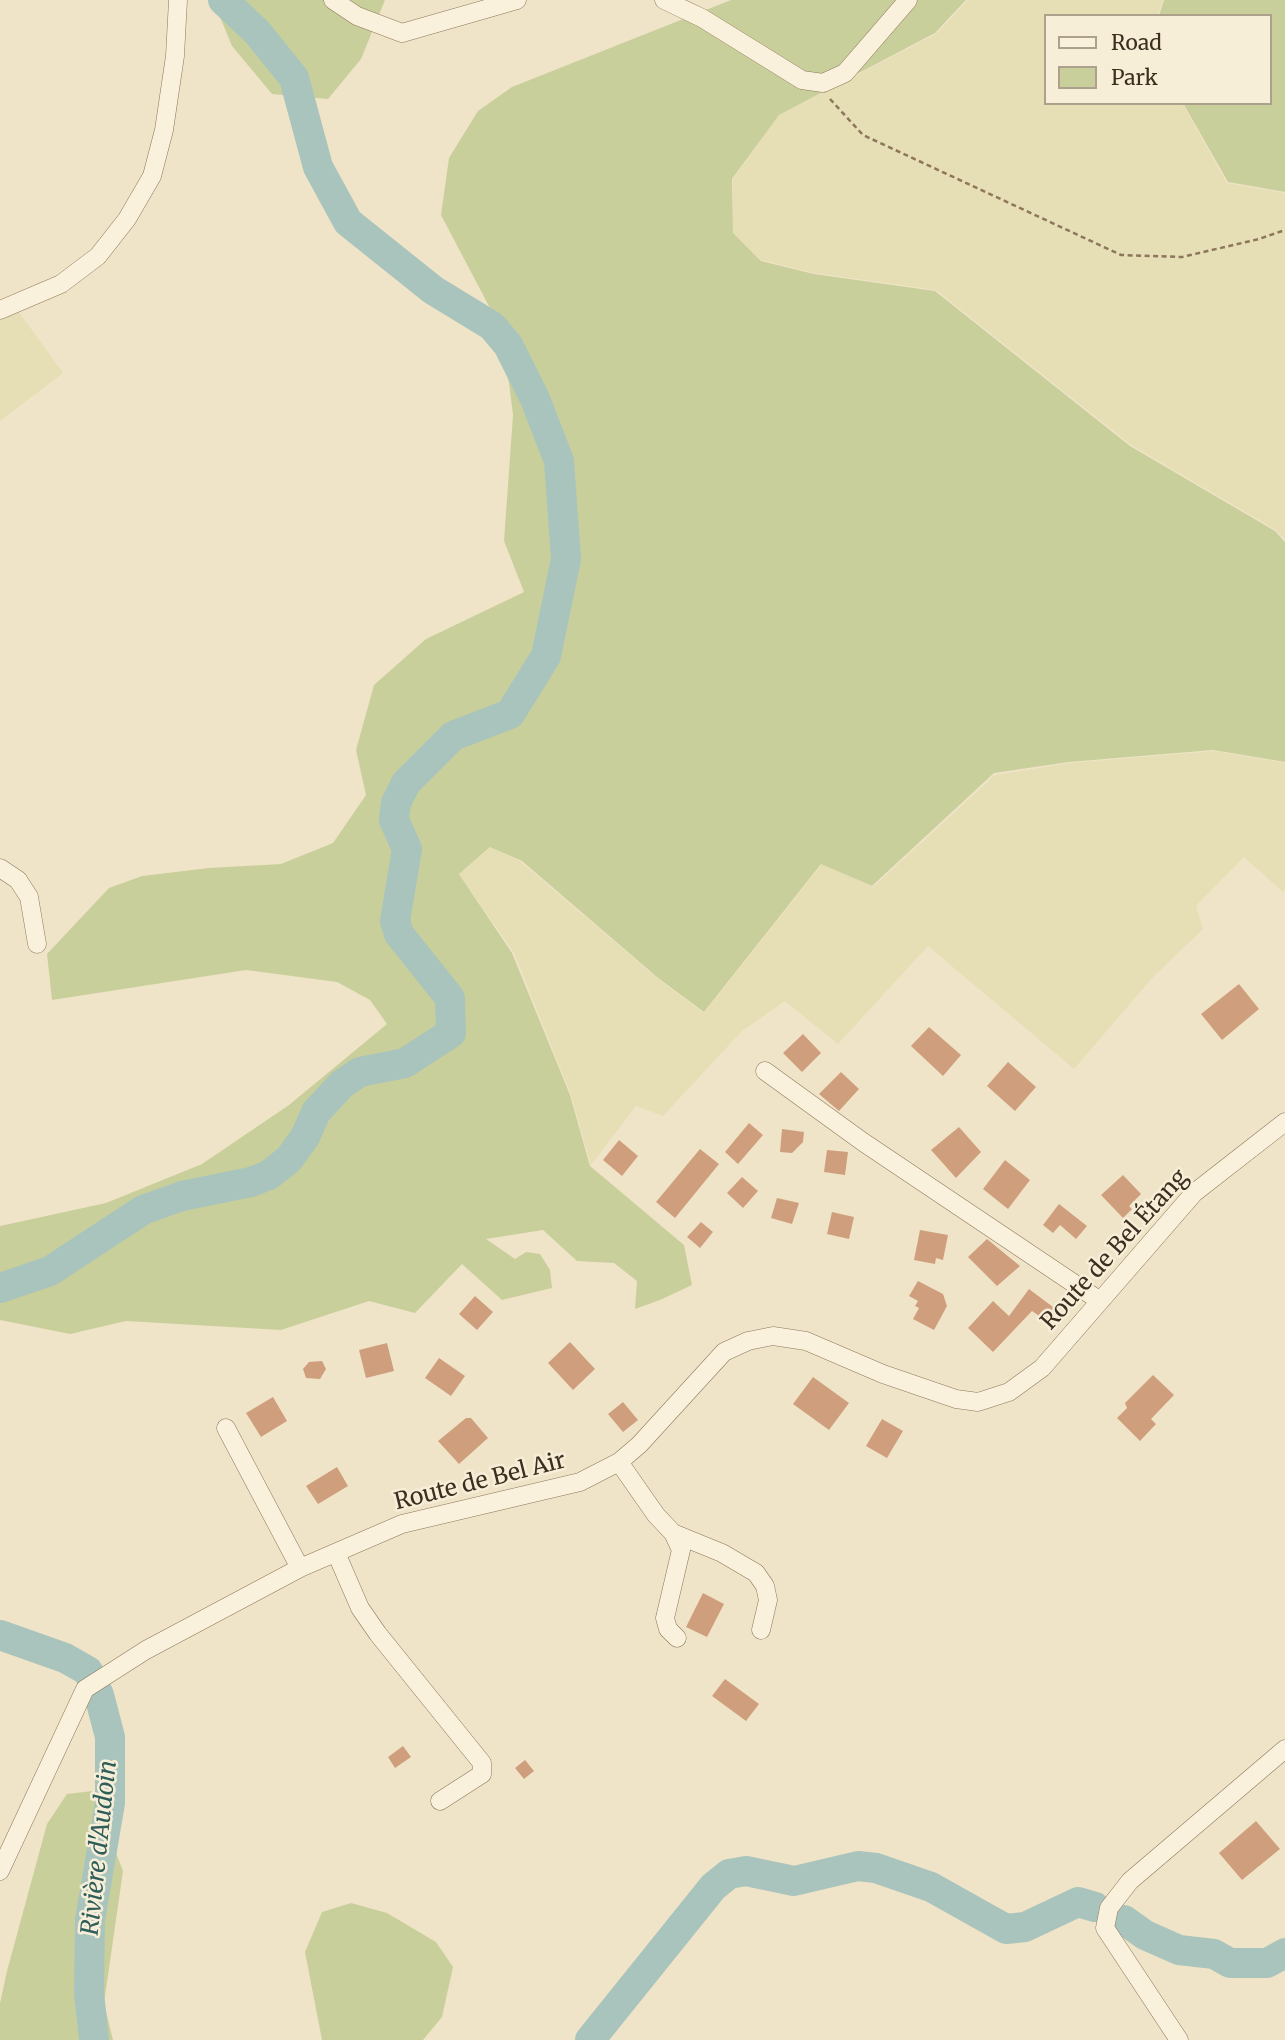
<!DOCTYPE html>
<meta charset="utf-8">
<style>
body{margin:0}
#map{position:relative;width:1285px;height:2040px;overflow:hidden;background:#f0e4c8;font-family:Merriweather,serif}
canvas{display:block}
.legend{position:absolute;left:1044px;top:14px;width:228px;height:91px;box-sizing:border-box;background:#f7eed8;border:2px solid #ada18e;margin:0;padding:9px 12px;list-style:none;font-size:21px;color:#3d2e20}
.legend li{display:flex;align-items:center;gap:14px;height:35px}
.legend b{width:35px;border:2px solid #ada18e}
</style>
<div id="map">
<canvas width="1285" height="2040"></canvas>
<ul class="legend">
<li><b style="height:9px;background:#faf1dc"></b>Road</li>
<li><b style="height:19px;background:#c9cf9b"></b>Park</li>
</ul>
</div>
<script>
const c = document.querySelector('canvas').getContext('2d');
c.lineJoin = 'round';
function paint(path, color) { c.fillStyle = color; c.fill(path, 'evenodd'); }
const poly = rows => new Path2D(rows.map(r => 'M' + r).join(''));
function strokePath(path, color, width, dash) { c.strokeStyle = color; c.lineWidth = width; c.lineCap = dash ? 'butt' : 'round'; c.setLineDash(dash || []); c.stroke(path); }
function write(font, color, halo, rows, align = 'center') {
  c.font = font + ' Merriweather,serif'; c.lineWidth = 5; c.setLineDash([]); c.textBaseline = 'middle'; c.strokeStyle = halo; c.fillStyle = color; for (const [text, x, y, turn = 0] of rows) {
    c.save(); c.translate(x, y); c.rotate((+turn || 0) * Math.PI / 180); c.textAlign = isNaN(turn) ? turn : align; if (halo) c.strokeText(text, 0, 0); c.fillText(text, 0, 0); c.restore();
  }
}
const farmland = poly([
 [968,0,1163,0,1158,16,1045,16,1045,103,1182,103,1227,183,1285,193,1285,540,1276,530,1131,445,936,290,814,273,761,260,733,233,733,179,779,115,936,34],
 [18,311,63,373,0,421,0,318],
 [1214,751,1285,763,1285,889,1283,892,1244,857,1196,906,1203,929,1153,977,1074,1069,928,946,838,1044,785,1001,742,1031,663,1116,636,1106,591,1165,571,1095,514,953,459,874,491,847,521,862,658,979,704,1013,822,864,873,887,995,775,1069,763]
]);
const green = poly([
 [213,0,385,0,361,59,328,99,272,94,232,46],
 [731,0,966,0,935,33,779,115,732,179,733,233,761,261,814,274,935,291,1130,446,1275,531,1285,542,1285,762,1213,750,1069,762,994,773,872,886,821,864,704,1012,658,978,522,861,490,847,459,874,512,953,570,1095,590,1166,684,1245,692,1285,660,1300,635,1309,637,1281,614,1263,577,1261,543,1230,486,1239,515,1259,526,1252,540,1254,550,1270,552,1288,502,1300,462,1264,415,1313,369,1301,281,1330,126,1321,70,1334,0,1320,0,1226,106,1203,202,1164,289,1105,387,1024,370,1000,337,982,246,970,52,1000,47,954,109,888,142,876,209,868,281,864,333,843,366,795,356,750,374,685,426,639,524,592,504,541,513,415,509,383,492,312,441,215,449,158,478,111,512,87],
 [1164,0,1285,0,1285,192,1228,182,1183,103,1269,103,1269,16,1159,16],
 [92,1791,123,1871,104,2003,113,2040,0,2040,0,2003,7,1971,47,1824,67,1794],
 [351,1903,387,1913,436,1942,453,1967,442,2017,423,2040,322,2040,305,1952,322,1912]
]);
const river = poly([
 [0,1288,50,1271,143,1210,182,1196,251,1182,269,1175,289,1159,305,1137,316,1112,342,1084,360,1072,405,1063,451,1033,450,998,399,934,395,921,407,849,394,820,396,803,406,783,453,736,510,714,546,656,566,559,559,461,535,399,508,345,492,326,433,290,348,222,318,167,294,78,257,32,223,0],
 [0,1635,65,1658,88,1671,99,1695,110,1737,110,1803,90,1920,89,1993,94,2040],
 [1124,1920,1145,1935,1179,1950,1214,1954,1230,1963,1267,1963,1285,1953],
 [590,2040,713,1887,729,1874,746,1871,794,1881,858,1866,876,1868,931,1887,1006,1929,1025,1927,1078,1902,1095,1907]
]);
const building = poly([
 [1239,984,1259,1009,1222,1040,1201,1014],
 [929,1027,961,1055,943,1076,911,1046],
 [803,1034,821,1053,802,1072,783,1053],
 [1008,1062,1036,1087,1015,1111,987,1086],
 [841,1072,859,1089,839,1111,819,1094],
 [749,1123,763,1135,738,1164,725,1152],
 [959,1127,981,1152,956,1178,931,1150],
 [782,1129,804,1132,803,1142,792,1153,780,1152],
 [619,1140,638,1156,622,1176,603,1160],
 [700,1149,719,1164,675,1218,656,1202],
 [827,1150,848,1152,845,1175,824,1172],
 [1005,1160,1030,1180,1008,1209,983,1189],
 [1123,1175,1141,1194,1129,1206,1132,1209,1123,1218,1101,1195],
 [742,1177,758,1191,743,1208,727,1193],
 [777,1198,799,1203,792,1224,771,1218],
 [1059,1204,1087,1226,1076,1239,1060,1225,1053,1233,1043,1225],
 [832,1212,854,1217,849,1239,827,1234],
 [701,1222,713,1232,700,1248,687,1237],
 [920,1230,948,1235,943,1260,936,1258,935,1264,914,1260],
 [987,1239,1020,1266,997,1286,968,1257],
 [918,1281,943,1294,947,1306,934,1330,913,1319,919,1308,915,1306,918,1301,909,1296],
 [1029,1289,1057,1310,1048,1322,1032,1311,993,1352,968,1328,993,1301,1009,1316],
 [475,1296,493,1312,477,1330,459,1314],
 [570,1342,595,1369,573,1390,548,1363],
 [387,1343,394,1371,366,1378,359,1350],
 [439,1358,465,1376,451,1396,425,1378],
 [322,1361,326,1369,320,1379,306,1378,303,1369,309,1362],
 [1153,1375,1174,1395,1151,1419,1156,1424,1140,1441,1117,1418,1127,1408,1125,1403],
 [813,1377,849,1403,829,1430,793,1404],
 [273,1397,287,1421,261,1437,246,1413],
 [623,1402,638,1420,623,1432,608,1414],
 [466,1418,471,1418,488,1438,459,1464,438,1441],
 [882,1419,903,1431,887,1458,866,1446],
 [337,1467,348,1486,318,1504,306,1486],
 [703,1593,724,1604,707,1637,686,1627],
 [725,1679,759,1704,746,1721,712,1696],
 [403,1746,411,1757,395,1768,388,1757],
 [525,1760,534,1771,524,1779,515,1768],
 [1256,1821,1280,1849,1242,1880,1219,1853]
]);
const path = poly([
 [830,99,863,135,1121,255,1182,257,1259,239,1285,230]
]);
const minor = poly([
 [333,0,357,16,402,33,517,0],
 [664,0,702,18,802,80,823,83,845,73,908,0],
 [0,310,61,284,98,256,127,219,152,176,164,130,175,56,178,0],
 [0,868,18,880,29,897,37,944],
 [765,1071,863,1142,1100,1301],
 [226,1428,300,1568],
 [619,1462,656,1515,673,1533,681,1550,665,1618,668,1629,677,1638],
 [673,1533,722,1553,756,1573,765,1586,768,1600,761,1630],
 [337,1555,360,1608,378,1634,482,1763,482,1774,440,1801],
 [0,1871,85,1689,146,1650,300,1568,402,1524,580,1482,619,1462,639,1445,724,1352,748,1341,773,1336,806,1341,883,1374,956,1399,978,1402,1009,1392,1042,1368,1194,1193,1285,1122],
 [1179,2040,1105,1928,1109,1908,1130,1881,1285,1749]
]);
const streetNames = [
 ["Route de Bel Étang",1115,1250,-48],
 ["Route de Bel Air",480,1482,-14]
];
const waterNames = [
 ["Rivière d'Audoin",100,1848,-84]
];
paint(farmland, '#e6deb5');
paint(green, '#c9cf9b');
strokePath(river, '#a9c4bc', 30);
paint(building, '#cf9f7d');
strokePath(minor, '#8d765c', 19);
strokePath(path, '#8d765c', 2.5, [5, 3.5]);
strokePath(minor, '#faf1dc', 18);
write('23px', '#3d2e20', '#f7eed8', streetNames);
write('italic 24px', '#2f5d5a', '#f7eed8', waterNames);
</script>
